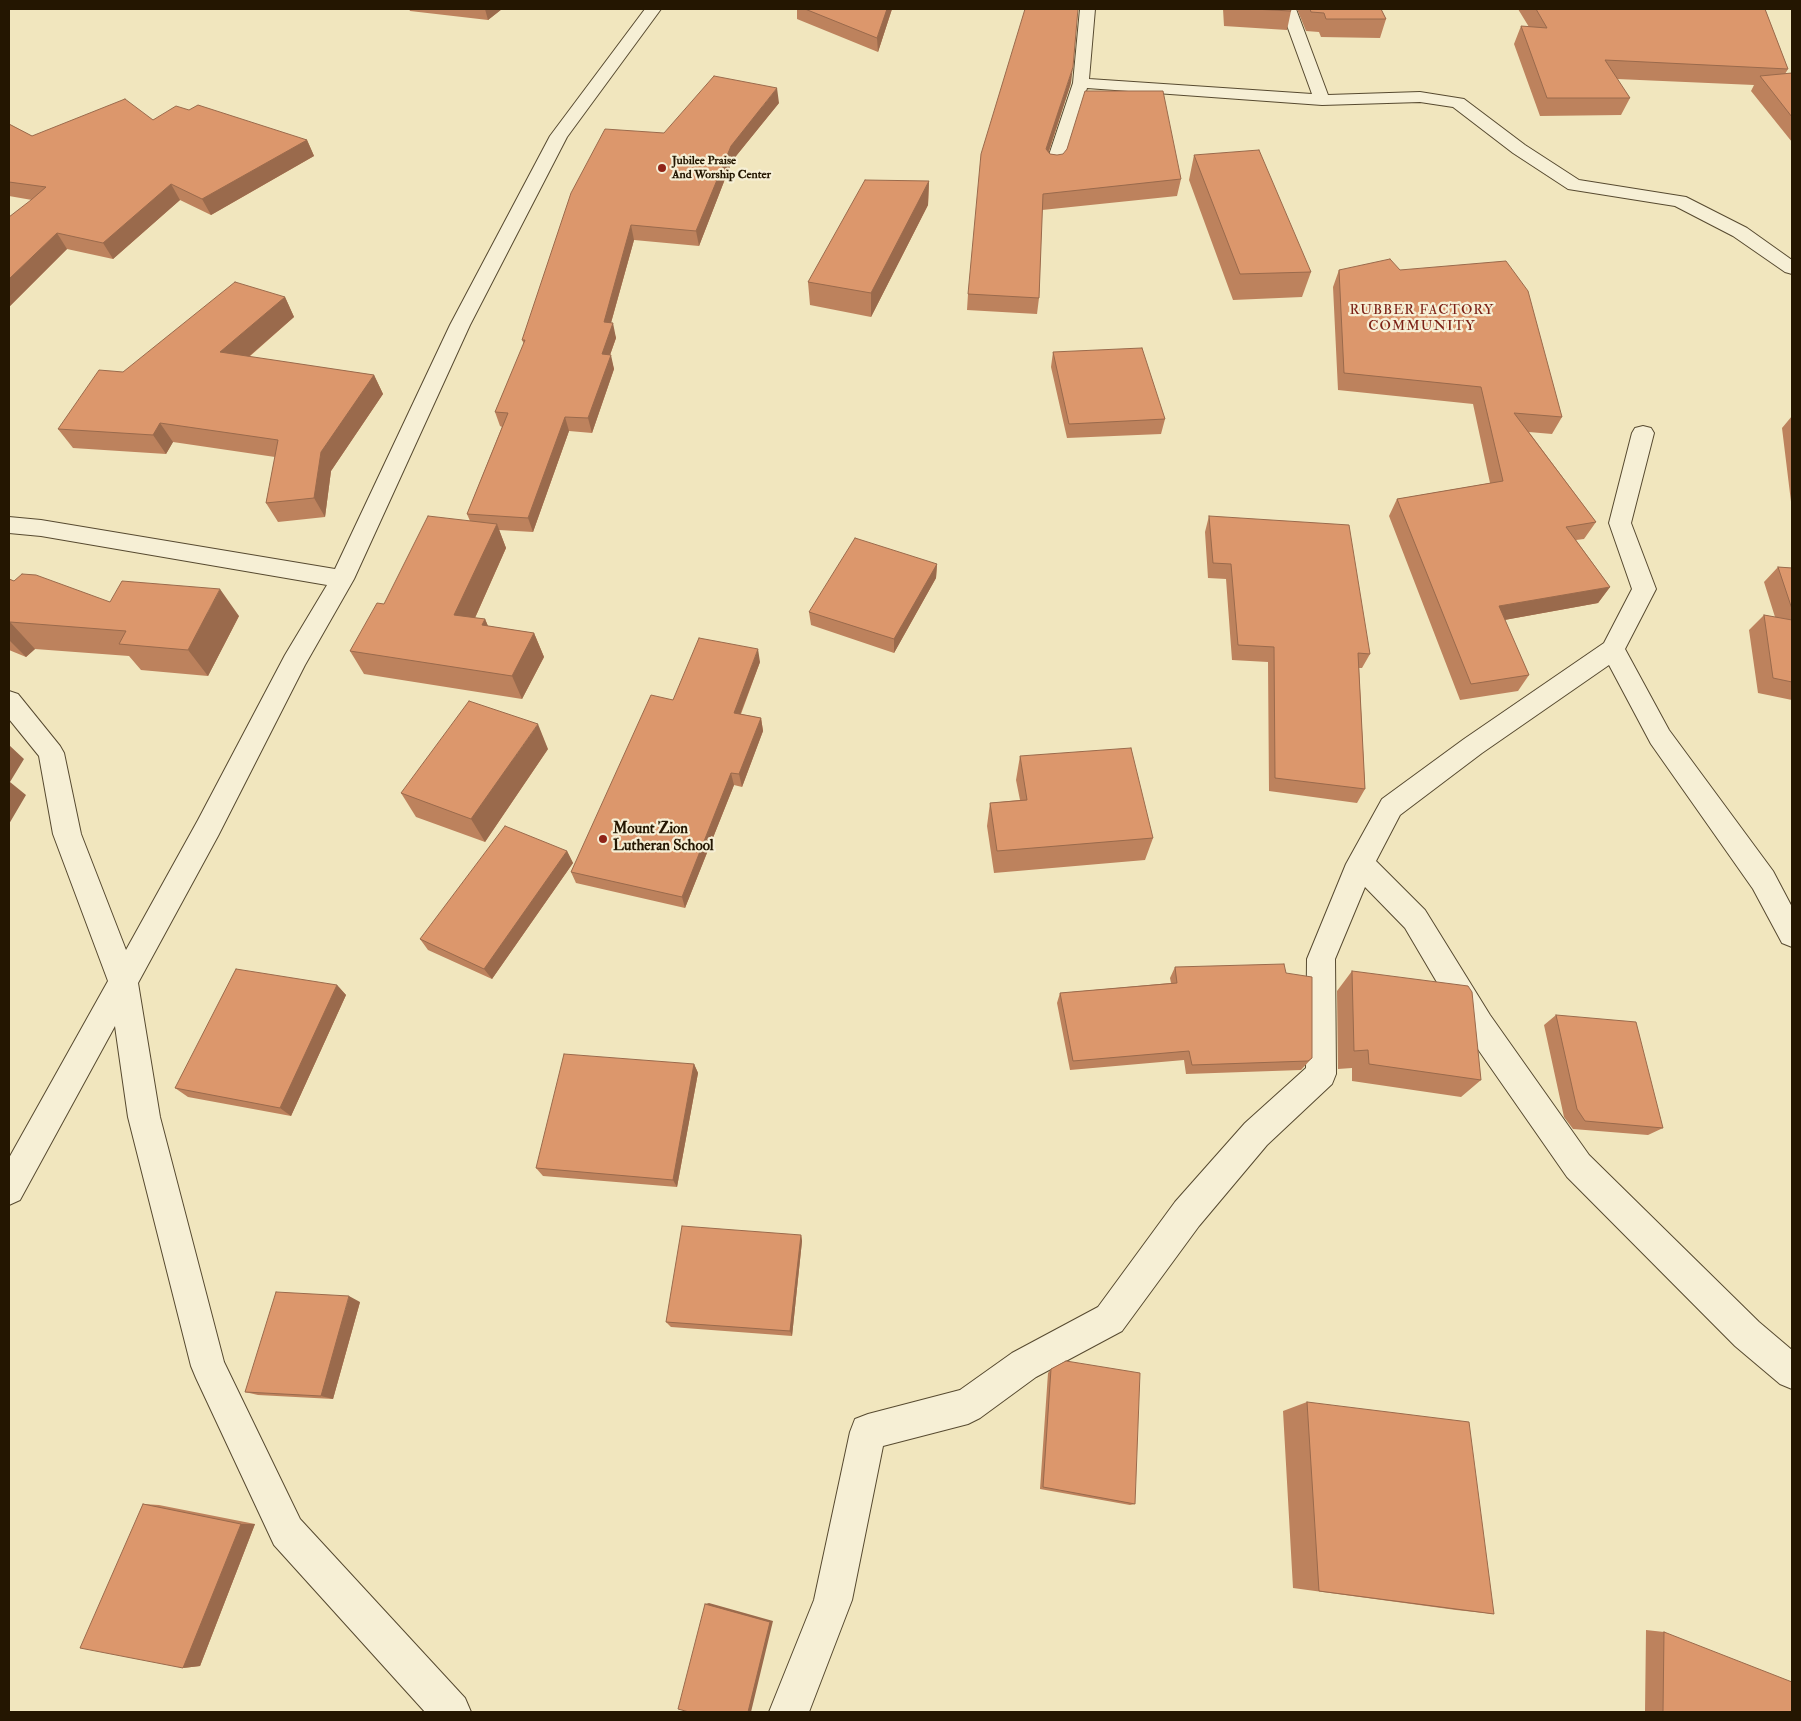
<!DOCTYPE html>
<html>
<head>
<meta charset="utf-8">
<style>
	body { margin:0 }
	#map { position:relative; width:1801px; height:1721px; overflow:hidden; background:#f1e6be; font-family:"IM FELL Double Pica",serif }
	canvas { display:block }
	.frame { position:absolute; inset:0; border:10px solid #241601; pointer-events:none }
</style>
</head>
<body>
<div id="map">
<canvas width="1801" height="1721"></canvas>
<div class="frame"></div>
</div>
<script>
const context = document.querySelector('canvas').getContext('2d');
context.lineJoin = 'round';
function shape(rows) {
  const path = new Path2D();
  for (const r of rows) {
    path.moveTo(r[0], r[1]);
    for (let i = 2; i < r.length; i += 2) path.lineTo(r[i], r[i + 1]);
  }
  return path;
}
function stroke(path, color, width, dash) {
  context.strokeStyle = color;
  context.lineWidth = width;
  context.lineCap = dash ? 'butt' : 'round';
  context.setLineDash(dash || []);
  context.stroke(path);
}
function fill(path, color) {
  context.fillStyle = color;
  context.fill(path, 'evenodd');
}
function drawText(font, color, halo, rows, align = 'center') {
  context.font = font + ' "IM FELL Double Pica",serif';
  context.lineWidth = 4.5;
  context.setLineDash([]);
  context.textBaseline = 'middle';
  context.strokeStyle = halo;
  context.fillStyle = color;
  for (const [text, x, y, turn = 0] of rows) {
    context.save();
    context.translate(x, y);
    context.rotate((+turn || 0) * Math.PI / 180);
    context.textAlign = isNaN(turn) ? turn : align;
    if (halo) context.strokeText(text, 0, 0);
    context.fillText(text, 0, 0);
    context.restore();
  }
}
const minor = shape([
	[645,9,661,9,567,137,470,325,354,579,305,665,218,836,138,983,160,1117,224,1362,300,1519,465,1698,471,1712,425,1712,274,1545,196,1378,191,1366,128,1117,115,1026,20,1200,9,1205,9,1158,108,981,53,834,39,756,9,719,9,691,18,694,60,746,64,753,81,834,126,950,198,820,285,655,327,585,41,536,9,533,9,517,41,520,335,569,450,325,550,136,645,9],
	[1080,9,1095,9,1089,79,1312,94,1281,9,1296,9,1328,95,1420,92,1464,99,1525,145,1579,180,1686,197,1747,228,1792,260,1792,274,1785,272,1733,236,1675,206,1568,189,1513,153,1453,107,1420,102,1322,105,1087,88,1064,164,1061,168,1055,169,1049,168,1046,164,1073,83,1080,9],
	[1643,426,1651,428,1654,433,1631,523,1656,589,1625,649,1669,730,1773,871,1792,907,1792,947,1782,943,1753,889,1651,744,1609,665,1482,753,1400,815,1376,861,1425,910,1490,1015,1589,1155,1759,1322,1792,1350,1792,1389,1780,1384,1735,1346,1567,1177,1468,1035,1405,928,1365,887,1335,959,1336,1074,1332,1084,1267,1145,1199,1226,1122,1331,1036,1377,980,1418,968,1424,883,1446,852,1600,809,1712,769,1712,814,1600,850,1432,855,1419,868,1414,960,1390,1012,1353,1098,1307,1175,1202,1245,1123,1306,1068,1307,959,1346,864,1382,799,1464,739,1604,643,1632,589,1609,523,1632,433,1635,428,1643,426]
]);
const wall = shape([
	[409,9,502,9,488,20,410,11],
	[797,9,892,9,878,52,797,19],
	[1223,9,1290,9,1291,11,1287,30,1224,26],
	[1297,9,1381,9,1386,19,1380,38,1321,37,1319,32,1306,31],
	[1518,9,1765,9,1788,69,1785,74,1792,73,1792,142,1751,91,1754,85,1617,79,1630,98,1621,115,1540,116,1514,44,1521,26,1529,27],
	[1071,83,1049,152,1050,154,1181,179,1177,196,1042,210,1039,298,1037,314,967,310,968,294],
	[779,103,732,161,699,246,634,240,611,323,616,338,610,355,614,369,592,433,569,431,533,532,499,530,506,548,475,618,485,619,488,626,534,633,544,657,522,699,364,674,350,651,384,604,470,521,467,514,502,427,500,426,495,412,524,344,522,340,664,133],
	[189,110,307,140,314,156,211,215,180,200,113,259,67,249,9,307,9,217,32,200,9,196,9,124,32,136,153,120],
	[1194,155,1311,272,1302,297,1233,300,1189,180],
	[929,181,928,205,871,317,810,305,808,282],
	[1339,270,1400,270,1562,417,1552,434,1529,432,1596,522,1584,539,1576,540,1610,587,1598,603,1504,620,1529,675,1518,691,1460,700,1389,516,1397,499,1490,483,1473,404,1338,390,1333,287],
	[285,297,294,317,249,357,374,375,383,394,331,471,325,517,278,522,266,503,275,457,173,442,166,454,73,448,58,429,123,372],
	[1053,352,1165,419,1161,434,1067,438,1051,367],
	[1792,416,1792,510,1782,428],
	[1209,516,1370,654,1362,668,1359,668,1365,789,1357,803,1269,791,1268,662,1232,660,1226,579,1208,578,1205,532],
	[937,564,936,578,894,653,811,625,809,612],
	[1778,567,1792,568,1792,700,1758,693,1749,630,1764,615,1775,617,1764,582],
	[9,579,14,581,110,602,239,616,208,676,141,670,129,656,35,649,26,657,9,650],
	[760,662,741,714,761,718,763,731,742,787,734,785,685,908,576,883,571,872,673,700],
	[548,749,485,842,416,817,401,793],
	[1020,756,1153,838,1145,860,994,873,987,826,990,803,1020,800,1016,780],
	[567,851,573,863,492,979,428,950,420,939],
	[1175,967,1286,973,1312,1058,1301,1070,1186,1074,1184,1060,1070,1070,1057,1003,1060,993,1171,983,1170,978],
	[1352,971,1481,1080,1461,1097,1352,1081,1352,1068,1338,1069,1337,991],
	[337,985,346,995,291,1116,188,1097,175,1088],
	[1556,1015,1663,1128,1648,1135,1573,1129,1564,1117,1544,1025],
	[694,1064,698,1073,677,1187,543,1176,536,1168],
	[801,1235,802,1241,792,1336,671,1327,666,1322],
	[360,1302,333,1399,258,1395,245,1392],
	[1051,1369,1135,1504,1130,1505,1040,1489,1048,1373],
	[1307,1402,1494,1614,1456,1610,1293,1588,1283,1411],
	[143,1504,159,1505,255,1524,200,1666,183,1668],
	[1646,1630,1664,1632,1792,1712,1645,1712]
]);
const shadedWall = shape([
	[485,9,502,9,488,20],
	[887,9,892,9,878,52,877,38],
	[1073,67,1071,83,1044,165,1046,149],
	[777,88,779,103,732,161,699,246,696,231,731,146],
	[307,140,314,156,211,215,202,199],
	[929,181,928,205,871,317,871,293],
	[171,184,180,200,113,259,103,243],
	[631,225,634,240,607,337,604,322],
	[57,233,67,249,9,307,9,279],
	[285,297,294,317,231,372,220,352],
	[613,323,616,338,605,369,602,354],
	[611,355,614,369,592,433,588,418],
	[374,375,383,394,331,471,325,517,314,498,321,452],
	[565,417,569,431,533,532,528,518],
	[160,423,173,442,166,454,153,435],
	[497,524,506,548,466,638,454,615],
	[937,564,936,578,894,653,894,639],
	[1610,587,1598,603,1488,623,1499,606],
	[220,589,239,616,208,676,188,650],
	[485,619,495,643,482,625],
	[10,622,35,649,26,657,9,640,9,623],
	[534,633,544,657,522,699,512,676],
	[758,649,760,662,736,725,734,713],
	[761,718,763,731,742,787,739,774],
	[538,724,548,749,485,842,471,819],
	[9,745,24,759,10,782,26,795,9,824],
	[731,773,734,785,685,908,682,897],
	[567,851,573,863,492,979,484,969],
	[337,985,346,995,291,1116,280,1108],
	[694,1064,698,1073,677,1187,673,1180],
	[801,1235,802,1241,792,1336,790,1331],
	[349,1296,360,1302,333,1399,321,1396],
	[241,1524,255,1524,200,1666,183,1668],
	[709,1603,773,1621,751,1712,748,1712,705,1604]
]);
const building = shape([
	[805,9,887,9,877,38,805,9],
	[1025,9,1078,9,1073,67,1046,149,1050,154,1057,155,1063,154,1067,149,1085,91,1163,91,1181,179,1043,194,1039,298,968,294,981,154,1025,9],
	[1253,9,1290,9,1291,11,1253,9],
	[1310,9,1381,9,1386,19,1326,19,1324,13,1311,12,1310,9],
	[1536,9,1765,9,1788,69,1605,60,1630,98,1547,98,1521,26,1547,28,1536,9],
	[1792,73,1792,117,1760,76,1792,73],
	[714,76,777,88,731,146,696,231,631,225,604,322,613,323,602,354,611,355,588,418,565,417,528,518,467,514,508,413,495,412,525,340,522,340,571,193,605,129,664,133,714,76],
	[125,99,153,120,176,106,189,110,198,105,307,140,202,199,171,184,103,243,57,233,9,279,9,217,31,200,46,187,9,182,9,124,32,136,125,99],
	[1259,150,1311,272,1240,274,1194,155,1259,150],
	[865,180,929,181,871,293,808,282,865,180],
	[1390,259,1400,270,1506,261,1528,291,1562,417,1514,413,1596,522,1566,527,1610,587,1499,606,1529,675,1471,684,1397,499,1503,481,1481,387,1344,373,1339,270,1390,259],
	[235,282,285,297,220,352,374,375,321,452,314,498,266,503,278,440,160,423,153,435,58,429,99,370,123,372,235,282],
	[1142,348,1165,419,1069,424,1053,352,1142,348],
	[428,516,497,524,454,615,485,619,482,625,534,633,512,676,350,651,377,603,384,604,428,516],
	[1209,516,1349,525,1370,654,1358,653,1365,789,1275,778,1274,647,1238,645,1231,564,1213,563,1209,516],
	[855,538,937,564,894,639,809,612,855,538],
	[1778,567,1792,568,1792,609,1778,567],
	[22,574,36,575,110,602,122,581,220,589,188,650,119,644,126,631,10,622,9,623,9,579,14,581,22,574],
	[1764,615,1792,620,1792,682,1773,678,1764,615],
	[699,638,758,649,734,713,761,718,739,774,731,773,682,897,571,872,651,695,673,700,699,638],
	[469,701,538,724,471,819,401,793,469,701],
	[1131,748,1153,838,997,851,990,803,1027,800,1020,756,1131,748],
	[505,826,567,851,484,969,420,939,505,826],
	[1284,964,1286,973,1312,977,1312,1058,1308,1061,1192,1065,1189,1051,1073,1061,1060,993,1177,983,1175,967,1284,964],
	[236,969,337,985,280,1108,175,1088,236,969],
	[1352,971,1468,986,1472,992,1481,1080,1369,1064,1368,1050,1354,1051,1352,971],
	[1556,1015,1636,1022,1663,1128,1585,1121,1577,1109,1556,1015],
	[564,1054,694,1064,673,1180,536,1168,564,1054],
	[682,1226,801,1235,790,1331,666,1322,682,1226],
	[276,1292,349,1296,321,1396,245,1392,276,1292],
	[1066,1361,1140,1373,1135,1504,1043,1487,1051,1369,1066,1361],
	[1307,1402,1469,1422,1494,1614,1319,1591,1307,1402],
	[143,1504,241,1524,183,1668,80,1648,143,1504],
	[705,1604,770,1622,748,1712,689,1712,678,1709,705,1604],
	[1664,1632,1792,1682,1792,1712,1663,1712,1664,1632]
]);
const markers = [
	[662,168,5,"#8f2418"],
	[603,839,5,"#8f2418"]
];
const farPoinames = [
	["Jubilee Praise",672,161],
	["And Worship Center",672,175]
];
const farNeighbourhoodnames = [
	["RUBBER FACTORY",1422,311],
	["COMMUNITY",1422,327]
];
const poiNames = [
	["Mount Zion",613,830],
	["Lutheran School",613,847]
];
stroke(minor, '#574a30', 2);
fill(minor, '#f6efd5');
fill(wall, '#bd825d');
fill(shadedWall, '#9a6a4c');
fill(building, '#dc976c');
stroke(building, '#9a6a4c', 1);
for (const [x, y, r, color] of markers) {
  const dot = new Path2D();
  dot.arc(x, y, r, 0, 2 * Math.PI);
  context.fillStyle = color;
  context.fill(dot);
  stroke(dot, '#f6efd5', 2);
}
drawText('bold 12px', '#241601', '#f6efd5', farPoinames, 'left');
context.letterSpacing = '1px';
drawText('14px', '#7a1f14', '#f6efd5', farNeighbourhoodnames);
context.letterSpacing = '0px';
drawText('bold 15px', '#241601', '#f6efd5', poiNames, 'left');
</script>
</body>
</html>
